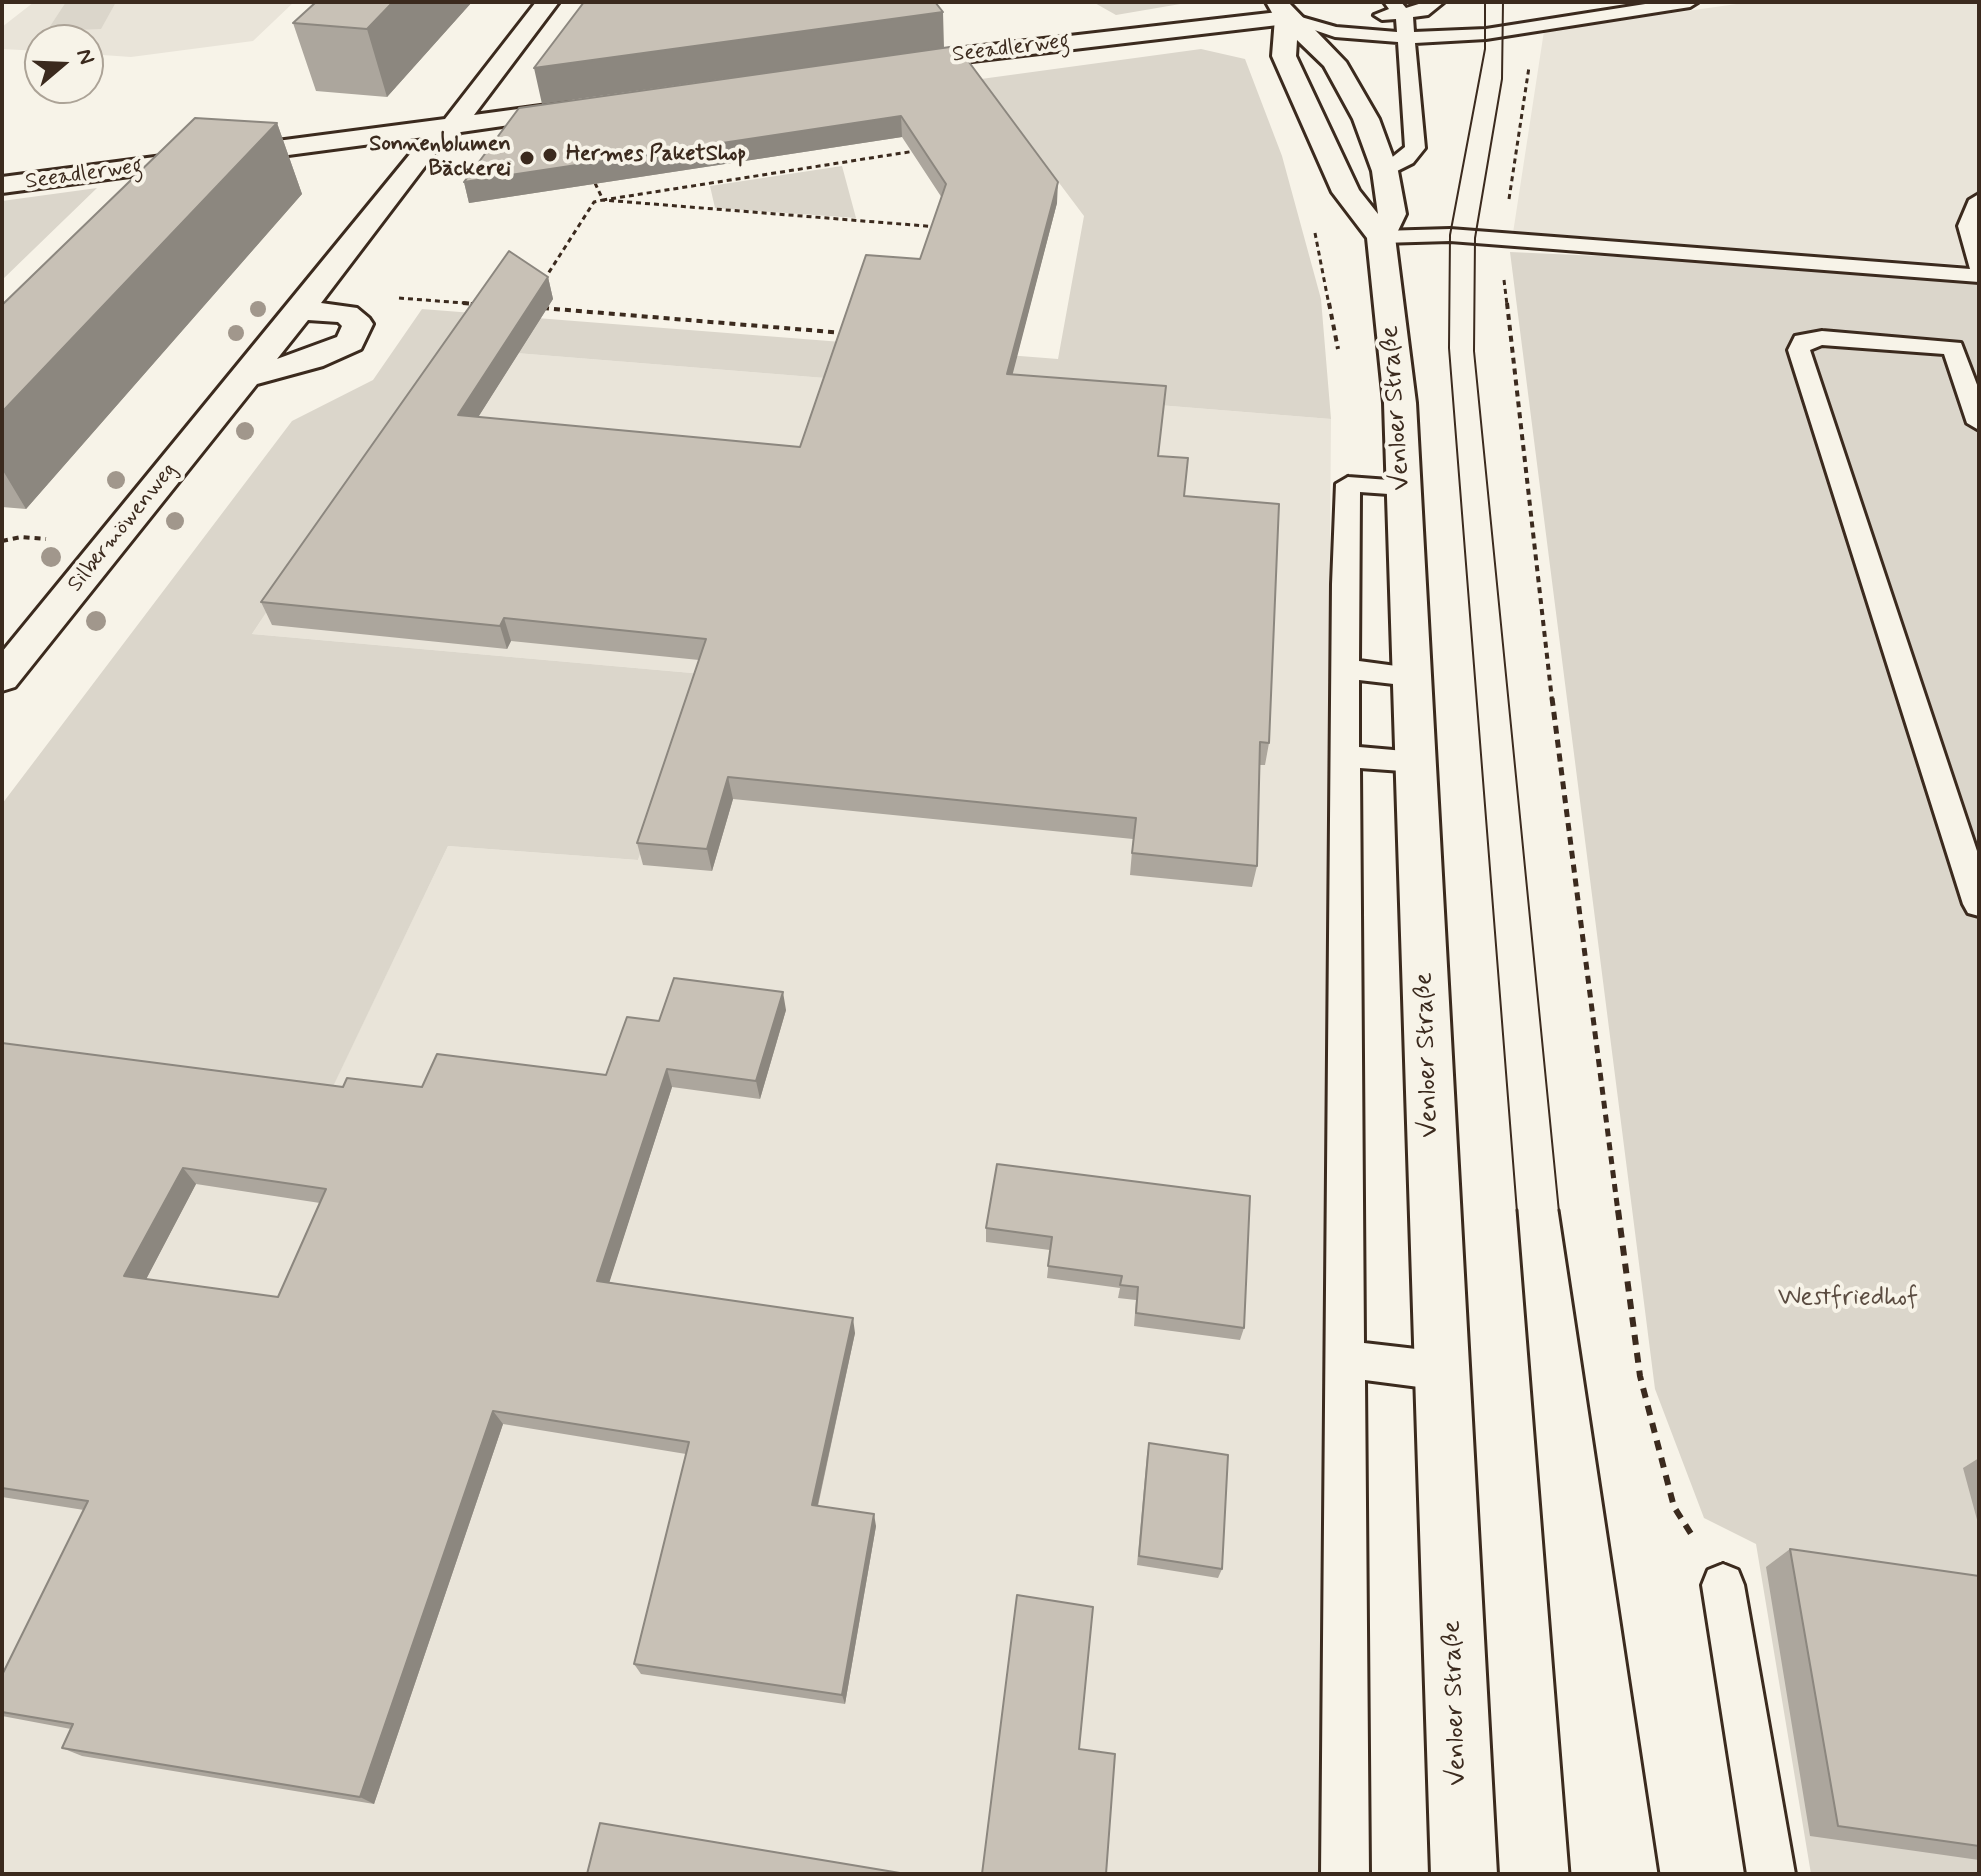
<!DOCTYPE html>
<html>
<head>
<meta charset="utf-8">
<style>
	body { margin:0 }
	#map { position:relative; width:1981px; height:1876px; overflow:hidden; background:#f7f3e8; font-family:Mynerve,sans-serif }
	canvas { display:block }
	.frame { position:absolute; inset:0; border:4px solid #3b2a1e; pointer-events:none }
	.north { position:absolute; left:24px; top:24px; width:80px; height:80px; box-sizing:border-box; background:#f7f3e8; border:2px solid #aca397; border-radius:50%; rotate:71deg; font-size:22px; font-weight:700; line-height:32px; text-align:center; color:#3b2a1e }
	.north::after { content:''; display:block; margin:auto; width:28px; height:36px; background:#3b2a1e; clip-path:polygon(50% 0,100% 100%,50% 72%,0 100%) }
</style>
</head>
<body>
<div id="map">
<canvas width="1981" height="1876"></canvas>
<div class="frame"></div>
<div class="north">N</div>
</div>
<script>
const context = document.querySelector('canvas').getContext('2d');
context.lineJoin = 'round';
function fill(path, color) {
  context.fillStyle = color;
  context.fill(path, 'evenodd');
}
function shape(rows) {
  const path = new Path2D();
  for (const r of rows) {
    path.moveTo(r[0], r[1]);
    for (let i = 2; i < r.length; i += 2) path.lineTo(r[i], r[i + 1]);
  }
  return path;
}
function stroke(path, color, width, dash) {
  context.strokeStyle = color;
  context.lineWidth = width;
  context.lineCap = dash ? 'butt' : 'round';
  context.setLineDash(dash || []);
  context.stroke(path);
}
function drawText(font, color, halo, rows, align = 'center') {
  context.font = font + ' Mynerve,sans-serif';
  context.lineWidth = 8;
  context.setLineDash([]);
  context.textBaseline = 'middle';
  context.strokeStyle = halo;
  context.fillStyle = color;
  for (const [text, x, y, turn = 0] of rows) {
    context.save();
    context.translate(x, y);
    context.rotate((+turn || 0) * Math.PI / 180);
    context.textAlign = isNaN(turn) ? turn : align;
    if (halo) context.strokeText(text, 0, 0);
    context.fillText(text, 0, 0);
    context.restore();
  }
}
const built = shape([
	[34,2,294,2,253,41,131,57,88,54,88,40,40,40,40,51,2,49,2,27],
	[1751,2,1979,2,1979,266,1513,233,1544,31],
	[442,347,1331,419,1320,1874,2,1874,2,1054,328,1096,448,846,638,860,703,674,252,634]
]);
const green = shape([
	[66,2,116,2,101,29,47,31],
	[1093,2,1192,2,1116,15],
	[1201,49,1245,59,1282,156,1321,299,1331,419,442,347,252,634,703,674,638,860,448,846,328,1097,2,1054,2,804,292,421,373,380,422,309,1058,359,1084,216,981,79],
	[842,166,856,218,715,208,710,186],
	[97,188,2,280,2,201],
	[1510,252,1689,260,1979,284,1979,1874,1811,1874,1756,1544,1704,1518,1655,1389]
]);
const pathFar3 = shape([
	[595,183,603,200,915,151],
	[1509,199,1529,67],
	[1315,233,1329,305],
	[544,280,594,202,603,200,938,227],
	[1504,280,1507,305],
	[399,298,477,304]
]);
const pathFar2 = shape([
	[463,303,477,304],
	[1329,303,1338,349],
	[1507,303,1552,700],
	[543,308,844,333],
	[2,541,21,537,46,539]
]);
const pathFar1 = shape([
	[1552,698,1618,1212]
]);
const path = shape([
	[1618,1210,1640,1376,1674,1507,1695,1540]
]);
const lane = shape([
	[1384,2,1401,2,1406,8,1425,2,1444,2,1428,15,1413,17,1414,32,1486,29,1658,2,1698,2,1690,7,1486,39,1415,43,1425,148,1413,163,1385,177,1375,171,1405,147,1398,42,1335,37,1279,18,1287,13,1336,27,1397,32,1396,19,1382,20,1374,15,1389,9,1384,2],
	[1979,194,1979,282,1450,241,1381,243,1371,237,1381,231,1450,229,1970,269,1958,226,1969,200,1979,194],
	[1822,331,1961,343,1979,390,1979,430,1967,423,1944,354,1822,345,1810,350,1979,857,1979,916,1968,913,1963,904,1788,350,1795,336,1822,331],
	[1348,477,1403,481,1415,488,1403,495,1360,492,1359,661,1411,668,1421,670,1425,677,1421,684,1411,686,1359,680,1359,747,1416,752,1426,755,1431,762,1426,769,1416,772,1360,768,1364,1343,1442,1352,1456,1358,1462,1371,1456,1384,1442,1390,1365,1380,1369,1874,1321,1874,1332,584,1336,484,1348,477],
	[1723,1564,1738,1570,1744,1585,1795,1874,1747,1874,1702,1585,1708,1570,1723,1564]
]);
const street = shape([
	[536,2,559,2,474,115,570,102,579,105,583,110,579,115,461,132,432,157,321,303,357,308,369,318,373,324,361,349,323,366,257,384,15,687,2,691,2,652,424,137,2,193,2,177,445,119,536,2],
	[308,320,338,322,342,326,337,337,277,359,308,320],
	[1287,11,1295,13,1299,18,1295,23,904,69,892,62,904,55,1287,11]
]);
const secondary = shape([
	[1266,2,1288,2,1346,62,1379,119,1398,171,1406,214,1395,237,1416,403,1497,1874,1431,1874,1384,403,1367,238,1332,192,1272,56,1275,18,1266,2],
	[1297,40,1324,66,1353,119,1372,171,1378,214,1359,190,1296,56,1297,40]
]);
const tramFar1 = shape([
	[1485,2,1485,49,1450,235,1449,348,1517,1212],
	[1503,2,1502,79,1475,238,1474,351,1559,1212]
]);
const tram = shape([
	[1517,1210,1570,1874],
	[1559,1210,1659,1874]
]);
const trees = [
	[258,309,8],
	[236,333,8],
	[245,431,9],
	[116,480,9],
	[175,521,9],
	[51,557,10],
	[96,621,10]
];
const wall = shape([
	[472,2,387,97,316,91,293,23],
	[957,46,1057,203,1012,374,1158,456,1184,496,1269,743,1265,765,1259,765,1257,866,1252,887,1130,875,1133,839,733,799,712,871,643,865,637,843,699,660,511,641,507,649,272,625,261,602,548,277,553,299,478,417,800,447,920,259,942,198,902,137,469,203,464,182],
	[277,123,302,194,26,509,2,507,2,305],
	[786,1010,760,1099,672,1087,609,1282,855,1333,818,1506,876,1526,845,1704,641,1674,634,1664,686,1454,503,1424,374,1804,82,1756,62,1748,71,1729,2,1716,2,1675,84,1510,2,1497,2,1043,343,1087,422,1087,606,1075,659,1021],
	[196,1184,320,1203,278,1297,146,1279],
	[997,1164,1244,1328,1240,1340,1134,1326,1136,1300,1118,1298,1120,1288,1047,1278,1050,1250,986,1242,986,1228],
	[1149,1443,1222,1569,1218,1578,1137,1565,1147,1454],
	[1979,1458,1979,1527,1963,1468],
	[1790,1549,1979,1576,1979,1860,1810,1836,1766,1567]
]);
const shadedWall = shape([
	[393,2,472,2,387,97,367,29],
	[943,12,944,48,542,104,534,68],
	[901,116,902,137,469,203,464,182],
	[277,123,302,194,26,509,2,469,2,412],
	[1058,182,1057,203,1007,396,1007,374],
	[548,277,553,299,465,438,458,415],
	[504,618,511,641,507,649,500,626],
	[728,777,733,799,712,871,707,849],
	[783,992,786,1010,760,1099,756,1081],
	[667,1069,672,1087,605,1296,597,1281],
	[183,1168,196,1184,140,1291,124,1276],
	[853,1318,855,1333,815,1517,812,1505],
	[493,1411,503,1424,374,1804,360,1797],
	[874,1514,876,1526,845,1704,842,1695]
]);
const building = shape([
	[316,2,393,2,367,29,293,23,316,2],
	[584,2,935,2,943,12,534,68,584,2],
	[957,46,1058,182,1007,374,1166,386,1158,456,1188,458,1184,496,1279,504,1269,743,1260,742,1257,866,1132,853,1136,818,728,777,707,849,637,843,706,639,504,618,500,626,261,602,509,251,548,277,458,415,800,447,866,255,920,259,946,184,901,116,464,182,519,108,957,46],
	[195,118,277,123,2,412,2,305,195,118],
	[674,978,783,992,756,1081,667,1069,597,1281,853,1318,812,1505,874,1514,842,1695,634,1664,689,1442,493,1411,360,1797,62,1748,73,1724,2,1712,2,1675,88,1501,2,1488,2,1043,343,1087,347,1078,422,1087,437,1054,606,1075,627,1017,659,1021,674,978],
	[183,1168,326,1189,278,1297,124,1276,183,1168],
	[997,1164,1250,1196,1244,1328,1136,1313,1138,1287,1120,1285,1122,1276,1048,1266,1052,1237,986,1228,997,1164],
	[1149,1443,1228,1455,1222,1569,1139,1556,1149,1443],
	[1790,1549,1979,1576,1979,1846,1838,1826,1790,1549],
	[1017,1595,1093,1607,1079,1749,1115,1754,1106,1874,982,1874,1017,1595],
	[600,1823,906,1874,587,1874,600,1823]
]);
const markers = [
	[550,155,8,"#3b2a1e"],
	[527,158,8,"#3b2a1e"]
];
const farStreetnames = [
	["Seeadlerweg",1011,49,-7],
	["Seeadlerweg",84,175,-8],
	["Silbermöwenweg",123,528,-51]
];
const farPoinames = [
	["Sonnenblumen",511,145],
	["Bäckerei",511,170],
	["Hermes PaketShop",566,155,"left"]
];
const streetNames = [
	["Venloer Straße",1397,408,-94],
	["Venloer Straße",1428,1055,-92],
	["Venloer Straße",1456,1703,-92]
];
const parkNames = [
	["Westfriedhof",1848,1299]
];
fill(built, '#e9e4d9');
fill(green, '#dbd6cb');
stroke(lane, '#3b2a1e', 6);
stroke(street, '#3b2a1e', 6);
stroke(secondary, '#3b2a1e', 6);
stroke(pathFar3, '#3b2a1e', 3, [5, 4]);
stroke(pathFar2, '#3b2a1e', 4, [6, 5]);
stroke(pathFar1, '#3b2a1e', 5, [8, 6]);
stroke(path, '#3b2a1e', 6, [10, 8]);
fill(lane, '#f7f3e8');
fill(street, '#f7f3e8');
fill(secondary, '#f7f3e8');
stroke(tramFar1, '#3b2a1e', 2);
stroke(tram, '#3b2a1e', 3);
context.fillStyle = '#a1978c';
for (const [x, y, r] of trees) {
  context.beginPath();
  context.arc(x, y, r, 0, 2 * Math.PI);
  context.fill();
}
fill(wall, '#aca69d');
fill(shadedWall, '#8c877f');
fill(building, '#c8c1b6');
stroke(building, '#8c877f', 2);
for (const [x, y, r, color] of markers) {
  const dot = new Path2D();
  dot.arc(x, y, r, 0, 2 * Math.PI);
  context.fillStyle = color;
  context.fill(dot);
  stroke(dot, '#f7f3e8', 3);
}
drawText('22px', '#3b2a1e', '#f7f3e8', farStreetnames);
drawText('bold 22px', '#3b2a1e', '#f7f3e8', farPoinames, 'right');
drawText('26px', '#3b2a1e', '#f7f3e8', streetNames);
drawText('26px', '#5b4c41', '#f7f3e8', parkNames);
</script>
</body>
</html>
